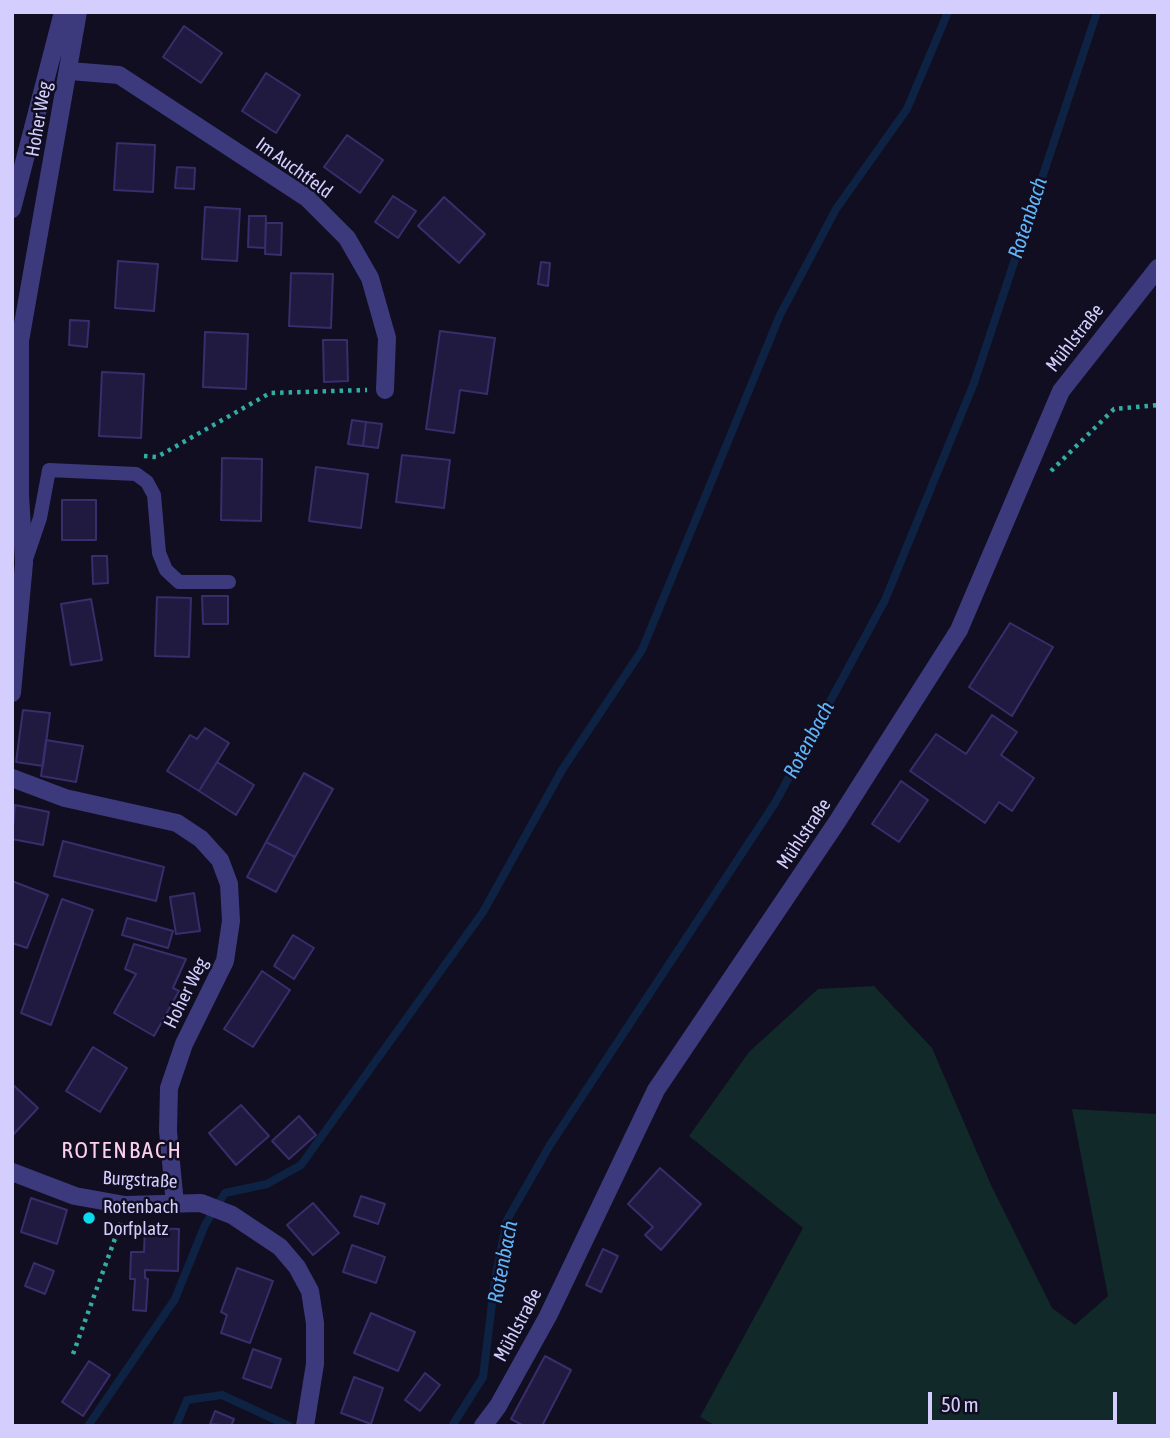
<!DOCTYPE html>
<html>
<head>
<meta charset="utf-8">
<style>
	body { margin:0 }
	#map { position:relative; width:1170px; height:1438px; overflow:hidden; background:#100e20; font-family:"Asap Condensed",sans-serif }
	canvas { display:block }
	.frame { position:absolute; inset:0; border:14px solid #d3cefd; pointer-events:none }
	.scale { position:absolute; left:928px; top:1392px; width:189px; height:32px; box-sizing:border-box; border:4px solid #d3cefd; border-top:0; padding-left:9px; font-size:21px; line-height:24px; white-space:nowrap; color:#d3cefd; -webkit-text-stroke:5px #100e20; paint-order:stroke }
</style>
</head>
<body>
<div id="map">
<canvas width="1170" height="1438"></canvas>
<div class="frame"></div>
<div class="scale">50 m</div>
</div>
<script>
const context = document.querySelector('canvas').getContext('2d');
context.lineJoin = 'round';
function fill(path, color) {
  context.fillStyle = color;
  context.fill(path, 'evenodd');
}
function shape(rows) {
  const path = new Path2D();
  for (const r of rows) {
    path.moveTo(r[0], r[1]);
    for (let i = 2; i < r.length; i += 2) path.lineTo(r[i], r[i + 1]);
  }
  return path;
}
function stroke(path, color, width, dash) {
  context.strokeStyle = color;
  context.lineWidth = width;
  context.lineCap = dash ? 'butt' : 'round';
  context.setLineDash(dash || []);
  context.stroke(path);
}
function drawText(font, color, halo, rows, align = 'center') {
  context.font = font + ' "Asap Condensed",sans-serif';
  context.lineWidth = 5;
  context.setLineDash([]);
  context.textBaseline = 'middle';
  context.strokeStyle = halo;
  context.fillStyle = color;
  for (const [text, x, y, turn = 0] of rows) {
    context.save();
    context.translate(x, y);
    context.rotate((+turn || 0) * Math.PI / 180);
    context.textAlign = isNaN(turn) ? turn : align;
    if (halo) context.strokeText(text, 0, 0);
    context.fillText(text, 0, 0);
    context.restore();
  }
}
const green = shape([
	[874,986,932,1048,991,1185,1052,1308,1075,1325,1108,1296,1072,1109,1158,1114,1158,1426,716,1426,700,1417,803,1228,689,1136,749,1052,818,989]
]);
const stream = shape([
	[88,1426,175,1299,205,1225,225,1193,267,1184,301,1165,483,912,562,770,642,650,780,315,836,209,907,109,948,12],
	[176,1426,187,1400,222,1395,289,1426],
	[452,1426,483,1377,495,1279,507,1220,550,1145,775,803,885,600,974,383,1097,12]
]);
const building = shape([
	[184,26,222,53,201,83,163,57,184,26],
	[266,73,300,95,276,133,242,111,266,73],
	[347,135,383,160,360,193,324,167,347,135],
	[117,143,155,145,153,192,114,190,117,143],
	[177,167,195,168,194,189,175,188,177,167],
	[393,196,416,211,398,238,375,222,393,196],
	[444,197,485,234,459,263,418,226,444,197],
	[205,207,240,209,237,261,202,259,205,207],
	[249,216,266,216,265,248,248,247,249,216],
	[266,223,282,223,281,255,265,254,266,223],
	[118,261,158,264,154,311,115,308,118,261],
	[541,262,550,263,548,286,538,284,541,262],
	[291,273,333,274,331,328,289,326,291,273],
	[70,320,89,321,87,347,69,345,70,320],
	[440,331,495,338,487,394,460,390,454,433,426,429,440,331],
	[205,332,248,334,246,389,203,387,205,332],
	[323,340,347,340,348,381,324,382,323,340],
	[102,372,144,374,141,438,99,436,102,372],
	[352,420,366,422,363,446,348,444,352,420],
	[366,422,382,424,378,448,363,446,366,422],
	[402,455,450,460,444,508,396,502,402,455],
	[222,458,262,459,261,521,221,520,222,458],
	[316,467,368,474,361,528,309,521,316,467],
	[62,500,96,500,96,540,62,540,62,500],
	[92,556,107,556,108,583,93,584,92,556],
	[202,596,228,596,228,624,203,624,202,596],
	[157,597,191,598,189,657,155,656,157,597],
	[91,599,102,660,71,665,61,604,91,599],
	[1010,623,1053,647,1012,716,969,687,1010,623],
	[23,710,50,713,43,766,16,762,23,710],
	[992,715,1017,732,1001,755,1034,778,1012,811,999,802,985,823,910,771,936,734,966,754,992,715],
	[205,728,229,743,199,791,167,771,190,735,197,739,205,728],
	[46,740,83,746,76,782,41,776,46,740],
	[217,762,254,785,236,815,199,791,217,762],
	[304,773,333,789,295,857,266,842,304,773],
	[901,781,928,800,899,842,872,824,901,781],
	[15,805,49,812,43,845,12,839,15,805],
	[63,841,164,867,156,901,54,876,63,841],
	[266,842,295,857,276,892,247,877,266,842],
	[12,881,48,895,27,948,12,943,12,881],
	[194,893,200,931,176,934,170,897,194,893],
	[62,899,93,910,51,1025,21,1013,62,899],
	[127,918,173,931,168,948,122,935,127,918],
	[293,935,314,948,294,979,274,966,293,935],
	[134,944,186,959,173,988,179,991,154,1036,114,1013,136,974,125,969,134,944],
	[262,971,290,990,253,1047,224,1029,262,971],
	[93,1047,127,1068,100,1112,66,1091,93,1047],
	[12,1084,38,1108,12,1136,12,1084],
	[241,1105,269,1136,236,1165,209,1133,241,1105],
	[299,1116,316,1135,289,1159,272,1141,299,1116],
	[660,1168,701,1204,661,1250,645,1235,653,1227,628,1204,660,1168],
	[361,1196,385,1204,378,1224,354,1216,361,1196],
	[31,1198,67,1210,57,1244,21,1232,31,1198],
	[313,1203,339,1233,313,1255,287,1225,313,1203],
	[145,1228,179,1229,178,1271,145,1270,145,1278,148,1279,146,1311,133,1310,135,1279,130,1279,131,1252,144,1252,145,1228],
	[352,1245,385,1257,376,1283,343,1272,352,1245],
	[603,1249,618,1256,601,1292,586,1285,603,1249],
	[34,1263,54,1271,45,1294,25,1286,34,1263],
	[237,1268,273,1281,250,1343,221,1333,227,1315,221,1312,237,1268],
	[371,1313,415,1332,398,1371,354,1353,371,1313],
	[253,1349,281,1359,271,1388,243,1378,253,1349],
	[545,1356,571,1370,542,1426,524,1426,511,1419,545,1356],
	[89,1361,110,1375,83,1416,62,1402,89,1361],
	[425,1373,440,1385,420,1411,405,1400,425,1373],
	[354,1377,383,1388,371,1424,341,1413,354,1377],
	[215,1411,234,1419,231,1426,210,1424,215,1411]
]);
const path = shape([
	[144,456,157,457,270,393,367,390],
	[1051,471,1114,409,1158,405],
	[73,1354,121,1222]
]);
const lane = shape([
	[26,559,40,518,49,470,136,474,147,482,154,495,159,553,166,570,179,582,229,582]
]);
const street = shape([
	[70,71,119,75,307,198,347,238,370,278,387,338,385,390],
	[12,209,63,12],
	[12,693,24,563,20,495,20,341,78,12],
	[12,778,65,798,177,823,201,839,220,860,229,884,231,921,225,961,184,1044,169,1088,168,1131,175,1204],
	[12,1172,75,1196,125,1205,201,1203,232,1215,280,1247,297,1267,310,1291,315,1323,315,1364,305,1426],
	[483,1426,498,1406,548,1316,656,1090,837,822,959,630,1061,391,1158,268]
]);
const markers = [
	[89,1218,7,"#09daee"]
];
const streetNames = [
	["Hoher Weg",39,119,-80],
	["Im Auchtfeld",294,168,36],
	["Mühlstraße",1075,338,-52],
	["Mühlstraße",804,834,-56],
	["Hoher Weg",186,993,-64],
	["Burgstraße",140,1180,3],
	["Mühlstraße",518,1325,-62]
];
const poiNames = [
	["Rotenbach",103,1207],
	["Dorfplatz",103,1229]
];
const waterNames = [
	["Rotenbach",1028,218,-72],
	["Rotenbach",809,740,-62],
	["Rotenbach",503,1262,-79]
];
const quarterNames = [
	["ROTENBACH",122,1151]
];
fill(green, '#112928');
stroke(stream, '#0e2343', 8);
fill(building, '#211a40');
stroke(building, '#392d6b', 2);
stroke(path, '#32ada4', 4.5, [3.5, 5]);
stroke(lane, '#3c3a7d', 14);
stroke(street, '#3c3a7d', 18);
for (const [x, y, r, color] of markers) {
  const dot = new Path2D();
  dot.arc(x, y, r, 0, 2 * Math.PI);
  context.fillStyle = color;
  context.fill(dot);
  stroke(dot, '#100e20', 2.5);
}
drawText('19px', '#d3cefd', '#100e20', streetNames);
drawText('19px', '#d3cefd', '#100e20', poiNames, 'left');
drawText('italic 21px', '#60b5f9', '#100e20', waterNames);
context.letterSpacing = '2px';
drawText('23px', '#fdd0ed', '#100e20', quarterNames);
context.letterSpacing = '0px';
</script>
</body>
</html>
